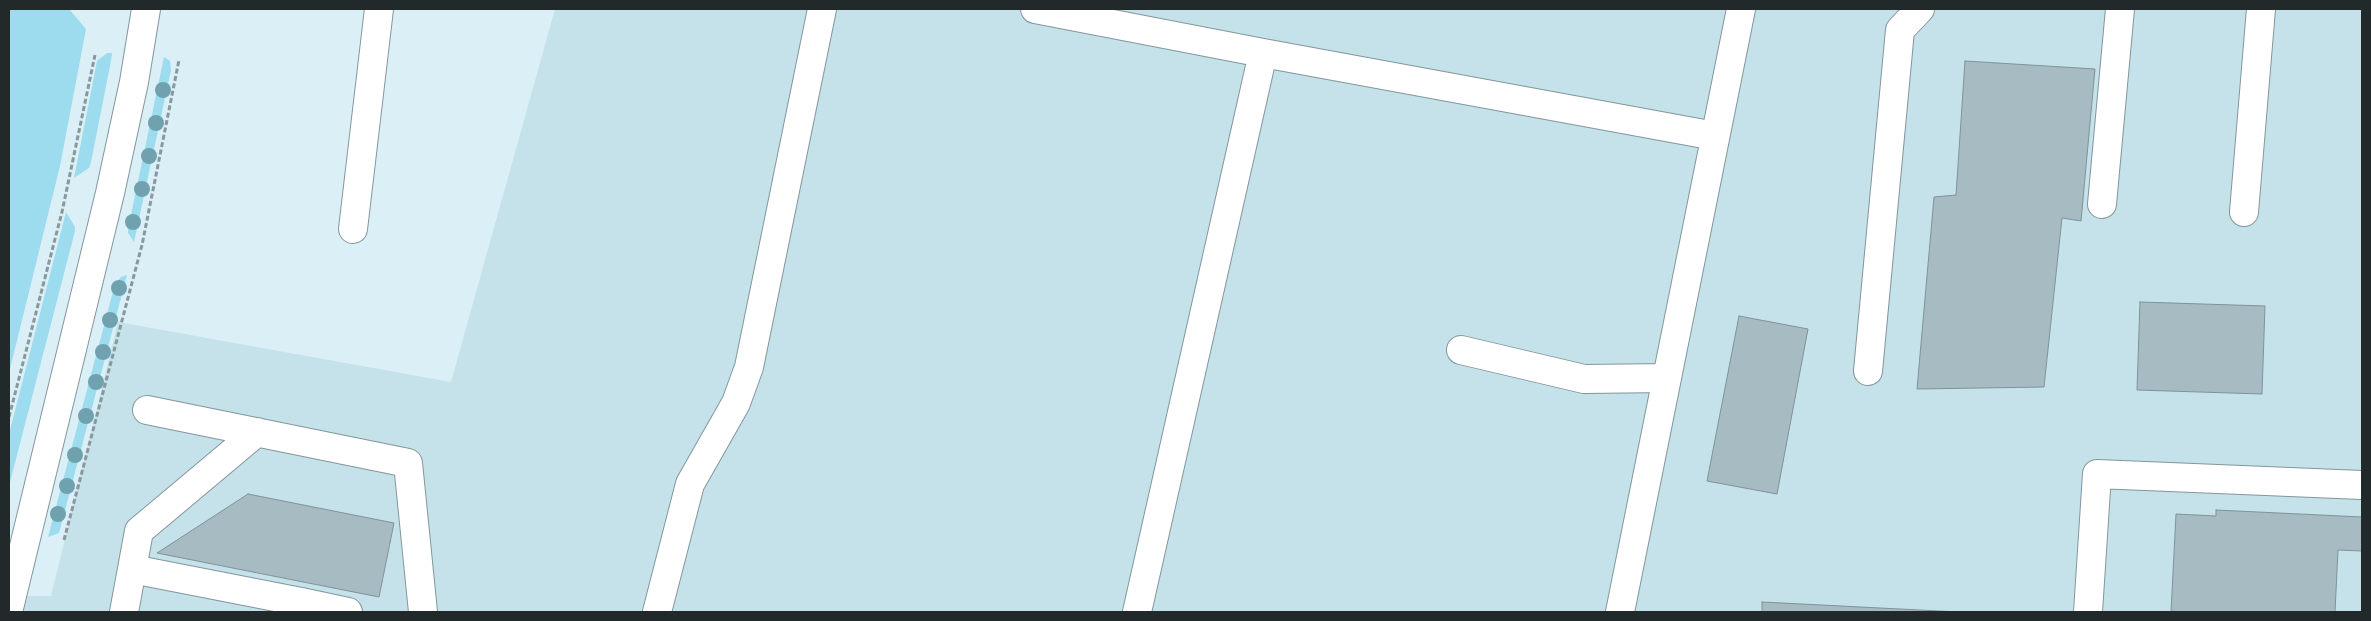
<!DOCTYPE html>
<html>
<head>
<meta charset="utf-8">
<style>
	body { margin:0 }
	#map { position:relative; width:2371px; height:621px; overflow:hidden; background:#daeff6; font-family:"Titillium Web",sans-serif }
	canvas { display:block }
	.frame { position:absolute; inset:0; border:10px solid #21292b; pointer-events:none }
</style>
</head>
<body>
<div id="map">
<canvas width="2371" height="621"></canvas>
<div class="frame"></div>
</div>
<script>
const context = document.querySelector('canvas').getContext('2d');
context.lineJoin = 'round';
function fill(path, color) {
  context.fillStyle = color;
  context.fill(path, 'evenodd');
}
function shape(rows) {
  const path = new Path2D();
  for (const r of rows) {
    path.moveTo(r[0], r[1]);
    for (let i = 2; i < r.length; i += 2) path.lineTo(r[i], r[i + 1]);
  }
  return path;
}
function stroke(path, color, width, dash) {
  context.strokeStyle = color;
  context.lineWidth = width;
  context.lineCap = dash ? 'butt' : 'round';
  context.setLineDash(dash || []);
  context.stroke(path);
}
const built = shape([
	[555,9,2362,9,2362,612,9,612,9,596,51,596,118,322,451,382]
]);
const green = shape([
	[9,9,69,9,86,29,60,166,9,373],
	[107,53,112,53,111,61,91,162,89,168,74,178,97,61],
	[164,57,170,61,171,70,134,242,128,233,128,229],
	[66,212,75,227,75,231,9,486,9,434],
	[127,275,59,533,48,537,115,284,121,277]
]);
const building = shape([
	[1965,61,2095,69,2081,221,2062,218,2044,387,1917,389,1934,197,1956,195,1965,61],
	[2140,302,2265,306,2262,394,2137,390,2140,302],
	[1739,316,1808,329,1777,494,1707,481,1739,316],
	[248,494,394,523,379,597,157,553,248,494],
	[2216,510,2362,517,2362,551,2338,550,2335,612,2171,612,2176,514,2216,516,2216,510],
	[1762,602,1959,612,1762,612,1762,602]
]);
const path = shape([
	[9,417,62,212,95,55],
	[64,540,142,245,179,60]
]);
const minor = shape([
	[1035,9,1263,53,1715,136],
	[2102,204,2120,9],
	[2244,212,2261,9],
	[353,229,379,9],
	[1461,350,1584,379,1667,378],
	[1868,371,1900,30,1920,9],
	[147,410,408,463,423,612],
	[132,569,301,602,299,612],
	[301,602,348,612],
	[9,608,110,193,134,82,146,9],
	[124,612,139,531,257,432],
	[657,612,690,484,736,403,749,367,822,9],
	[1137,612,1263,53],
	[1620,612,1741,9],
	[2088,612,2097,474,2362,485]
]);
const trees = [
	[163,90],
	[156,123],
	[149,156],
	[142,189],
	[133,222],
	[119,288],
	[110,320],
	[103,352],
	[96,382],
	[86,416],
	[75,455],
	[67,486],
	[58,514]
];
fill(built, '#c5e2eb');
fill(green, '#9cdcee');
fill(building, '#a7bcc2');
stroke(building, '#7f9399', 1);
stroke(minor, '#83969c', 30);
stroke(path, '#89989d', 3, [5, 2.5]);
stroke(minor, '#fff', 28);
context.fillStyle = '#70a1ae';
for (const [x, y] of trees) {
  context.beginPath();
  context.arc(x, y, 8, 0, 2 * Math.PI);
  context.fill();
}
</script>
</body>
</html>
